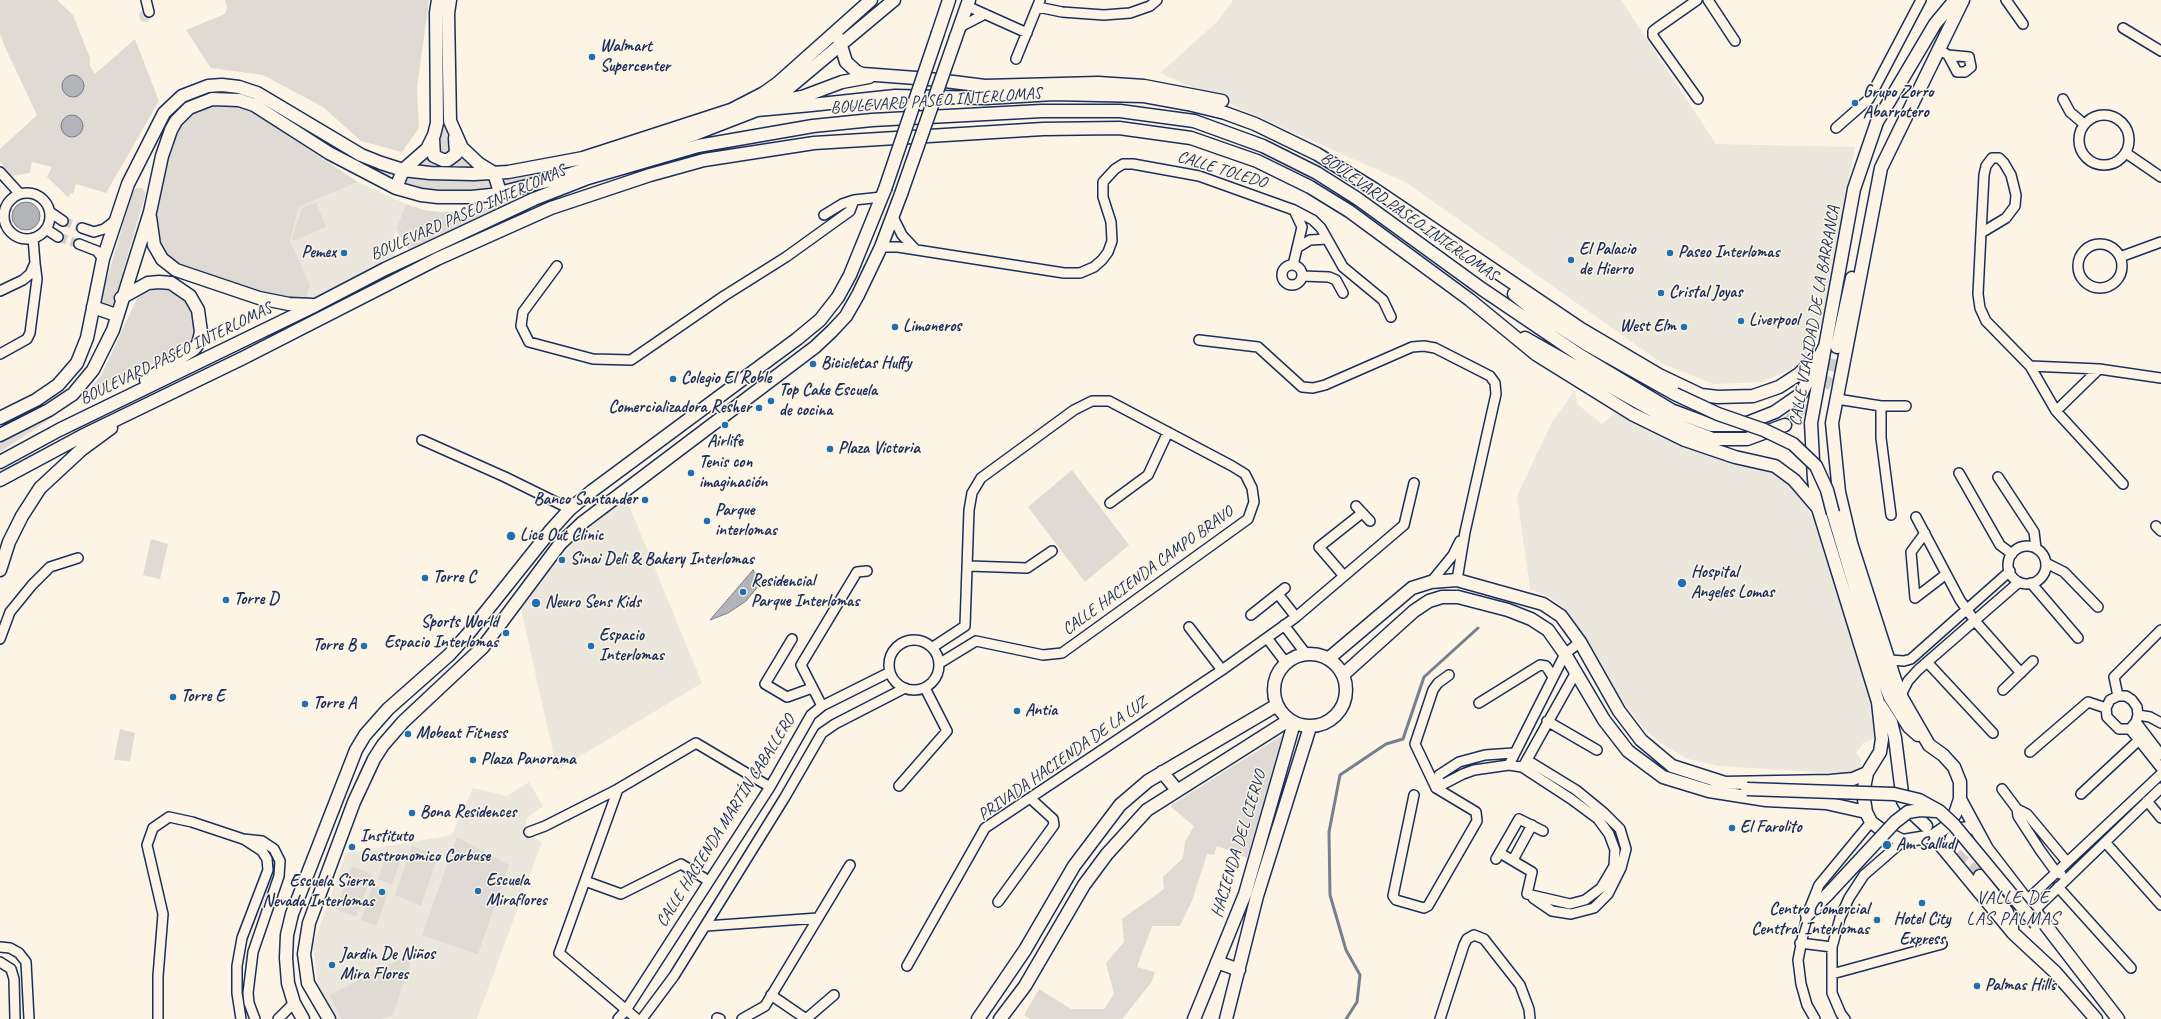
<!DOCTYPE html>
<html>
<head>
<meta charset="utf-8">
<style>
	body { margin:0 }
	canvas { display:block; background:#fcf5e5 }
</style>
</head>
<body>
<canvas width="2161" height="1019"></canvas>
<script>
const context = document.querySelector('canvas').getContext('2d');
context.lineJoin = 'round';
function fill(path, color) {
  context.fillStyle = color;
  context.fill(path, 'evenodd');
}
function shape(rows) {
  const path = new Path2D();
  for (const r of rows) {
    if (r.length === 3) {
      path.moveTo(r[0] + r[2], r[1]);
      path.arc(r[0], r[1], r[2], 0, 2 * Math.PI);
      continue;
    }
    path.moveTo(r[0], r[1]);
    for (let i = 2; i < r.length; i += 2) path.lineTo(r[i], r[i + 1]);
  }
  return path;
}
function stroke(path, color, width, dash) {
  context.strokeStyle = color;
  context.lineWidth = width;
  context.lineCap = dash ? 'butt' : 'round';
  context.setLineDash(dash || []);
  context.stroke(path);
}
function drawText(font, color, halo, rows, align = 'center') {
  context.font = font + ' Caveat,sans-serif';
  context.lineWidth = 3;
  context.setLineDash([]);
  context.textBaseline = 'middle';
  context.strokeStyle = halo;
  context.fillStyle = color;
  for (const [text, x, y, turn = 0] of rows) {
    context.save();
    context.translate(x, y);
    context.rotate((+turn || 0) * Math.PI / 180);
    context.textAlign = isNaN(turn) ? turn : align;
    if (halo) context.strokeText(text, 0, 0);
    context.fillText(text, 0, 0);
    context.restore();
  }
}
const built = shape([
	[1233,0,1621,0,1716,144,1855,147,1823,322,1801,365,1762,382,1714,384,1663,364,1407,183,1160,73,1217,22],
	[358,182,406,204,390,248,401,263,337,294,307,298,307,293,310,285,290,240,299,207],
	[1575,390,1577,404,1602,424,1615,413,1717,459,1774,473,1788,483,1802,497,1819,529,1874,711,1875,738,1863,743,1856,753,1861,759,1861,766,1858,770,1848,774,1719,766,1688,759,1665,746,1646,731,1622,701,1595,653,1565,609,1551,598,1530,589,1517,496,1552,422],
	[626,498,702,683,557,770,521,609,551,568,585,531],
	[529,782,543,806,529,816,526,820,525,828,527,834,542,842,477,1019,335,1019,318,987,313,945,346,853,452,835,473,788,507,796]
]);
const green = shape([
	[0,0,57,0,73,15,90,58,90,66,95,74,135,39,159,101,106,193,76,184,73,194,70,193,69,198,47,177,52,167,32,162,30,173,11,176,0,162,0,149,37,115,4,45,0,33],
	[225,0,429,0,417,88,419,128,402,152,361,141,323,107,263,75,211,68,186,30,225,14,227,7],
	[145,16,6],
	[224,105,238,107,252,112,358,182,299,207,290,240,310,285,307,293,307,298,281,298,259,294,177,267,165,257,154,233,156,214,168,158,176,133,180,126,193,114,213,106],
	[442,118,450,142,451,152,442,155,437,152],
	[345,153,372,166,392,172,389,180,343,156],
	[430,153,432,159,459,155,476,167,416,165],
	[552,169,553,173,505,188,505,177],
	[409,176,485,179,492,182,493,189,491,193,404,191,404,177],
	[136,188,142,188,145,192,145,196,114,302,112,305,107,306,104,305,101,298,133,192],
	[534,194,410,252,396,230,406,204,424,210,440,212,473,211],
	[316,202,326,227,293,241,292,239,302,208],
	[150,288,162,288,171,291,187,302,194,314,194,339,185,348,79,400,101,376,139,294],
	[52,418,0,452,0,442],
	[1072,470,1129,545,1085,582,1028,507],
	[151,539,168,544,160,579,143,575],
	[120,729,135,733,130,761,114,760],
	[1284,734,1247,858,1217,846,1214,855,1207,854,1192,901,1180,926,1152,926,1137,967,1155,972,1151,983,1122,1019,1030,1019,1024,1015,1039,989,1071,1009,1104,1009,1114,994,1106,963,1124,942,1122,919,1164,889,1163,877,1183,858,1185,842,1194,826,1170,806],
	[457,837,509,865,478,954,482,956,422,935],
	[412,846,438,856,421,906,395,895],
	[387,854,401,859,392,885,378,879],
	[352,866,372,874,356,917,336,909],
	[373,885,389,891,376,926,361,920],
	[414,952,393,1015,380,1019,341,1019,330,995]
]);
const water = shape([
	[73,86,11],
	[72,126,11],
	[26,216,14],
	[753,570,760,584,746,601,728,613,710,620,753,570]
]);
const stream = shape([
	[1346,1019,1357,1002,1360,975,1346,950,1330,895,1329,832,1340,775,1386,744,1403,739,1424,677,1478,628]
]);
const streetTunnel = shape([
	[63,221,82,228],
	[58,237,79,244]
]);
const secondaryTunnel = shape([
	[1785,425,1823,387,1832,371,1837,347],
	[1943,842,1980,876]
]);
const street = shape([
	[146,0,149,12],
	[1697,0,1657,28,1653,31,1653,36,1698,99],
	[1708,0,1735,41],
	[2006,0,2023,24],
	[967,6,1027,33],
	[1038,7,1062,12,1104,15,1130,13,1150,6,1157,0],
	[960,27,985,14],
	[2123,28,2161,51],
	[1938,49,1948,55,1957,72,1965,72,1971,67,1969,57,1948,55],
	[1016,59,1040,0],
	[2063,99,2070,112,2084,124],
	[2104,140,25],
	[1836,128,1869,99,1921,0],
	[2126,153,2161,177],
	[0,172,20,194],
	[27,216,23],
	[50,212,63,221],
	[824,215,842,204,854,200,882,197],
	[893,217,902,235,916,250],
	[82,228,94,232,104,229,116,220],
	[46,229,58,237],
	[1981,233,2006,218,2015,206,2016,195,2011,175,2004,163,1999,158,1992,158,1986,166,1984,175,1981,233,1978,294,1980,308,1986,321,2030,366,2056,411,2123,484],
	[79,244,97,251,103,259],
	[2100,266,22],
	[881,247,898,247,1064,273,1080,273,1094,267,1102,260,1108,252,1112,241,1111,222,1103,197,1103,182,1115,169,1123,164,1133,164,1199,176,1294,210,1313,220,1321,228,1343,267,1383,300,1391,317],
	[1297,248,1310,240,1327,239],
	[2120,257,2161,242],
	[1292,275,10],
	[1293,265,1302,227,1294,210],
	[557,266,523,312,521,326,529,342,593,359,631,360,724,296,786,257,850,211,854,200],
	[1302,276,1329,277,1336,280,1343,293],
	[0,291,23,280,30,274,35,263,33,238],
	[1199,340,1258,347,1302,387,1313,388,1325,385,1412,347,1424,346,1435,348,1490,376,1495,383,1496,394,1465,532,1457,580],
	[0,354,27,339,30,333,37,279,35,263],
	[2030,366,2099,369,2161,378],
	[1837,399,1881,406,1906,406],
	[1881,406,1881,438,1891,515],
	[2056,411,2099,369],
	[422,440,505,477,570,509],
	[1959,473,2000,545,2012,554],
	[1998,477,2034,532,2036,548],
	[1110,503,1148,475,1168,432],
	[1356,506,1370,521],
	[1916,517,1960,600,1975,621,2021,673],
	[2156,526,2161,531],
	[2027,565,19],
	[2046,563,2064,572,2098,607],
	[969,566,1027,568,1052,551],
	[1344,576,1319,547,1362,513],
	[1431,582,1453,555,1460,541],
	[2031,583,2078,638],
	[1278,594,1296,617],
	[1915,598,1911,552,1925,533],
	[1915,598,1945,575],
	[1251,615,1285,588],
	[1284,625,1306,654],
	[1189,627,1222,670],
	[1267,638,1286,663],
	[0,639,10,612,32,585,50,567,78,558],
	[792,639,765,684,787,697,812,688],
	[914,665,25],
	[933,647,965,626,969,510,972,493,981,478,1074,410,1092,401,1109,401,1232,466,1245,474,1252,488,1254,502,1248,519,1062,653,1043,655,976,641,940,663],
	[1889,660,1904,661,1911,659,2010,571],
	[1927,662,1993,733],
	[2003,690,2033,661],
	[1901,695,1908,681,1918,670,2019,582],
	[2118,696,2126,696,2132,700,2137,707,2138,715,2136,722,2130,729,2119,729,2107,717,2106,708,2110,700,2118,696],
	[2118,696,2114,677,2161,630],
	[1479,703,1540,665,1546,666,1553,677],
	[822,706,801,665,857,572,867,571],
	[2138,715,2150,717,2161,723],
	[1547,721,1597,750],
	[2136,722,2161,755],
	[2130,729,2161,768],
	[2030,752,2088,702,2106,708],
	[1527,760,1576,790,1604,813,1620,829,1626,849,1621,868,1608,894,1594,908,1571,914,1552,911,1533,898],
	[1509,765,1565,654,1580,642],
	[1524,765,1576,672],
	[899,786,947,731,925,688],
	[1436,788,1463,774,1474,770,1509,765,1522,767,1571,799,1598,819,1609,834,1615,850,1614,866,1601,888,1585,900,1570,904,1527,894],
	[1436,788,1439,775,1459,762,1485,755,1513,753],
	[618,789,559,953,637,1019],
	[2002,789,2017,809,2027,814,2067,862],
	[2081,794,2139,740],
	[1414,795,1393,896,1396,900,1424,908,1428,906,1477,821,1476,812,1436,788,1415,744,1433,690,1438,683,1449,675],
	[2147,801,2161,818],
	[2017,809,2018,816,2040,850,2056,872,2061,874],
	[529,832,545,826,618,789,696,743,770,787],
	[2105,842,2161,905],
	[1500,853,1532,872,1527,894],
	[1496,859,1519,819,1543,831],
	[1513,860,1532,825],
	[585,881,621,894,681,864,709,881],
	[2058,887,2131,968],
	[2027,900,2161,774],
	[998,902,1054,825,1053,819,1030,798],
	[2035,910,2161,788],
	[706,926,818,918],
	[1800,943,1832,947],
	[0,947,10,948,19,953,26,962,29,1019],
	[0,962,11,969,14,979,15,1019],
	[907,966,985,828,1222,670,1296,617,1404,525,1414,483],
	[1832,974,1942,944],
	[771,995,806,1019],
	[717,1018,720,1019],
	[158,1019,158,976,163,914,147,845,153,828,169,817,192,822,243,839,262,841,274,849,280,861,279,876,253,952,248,993,249,1003,255,1019],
	[241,1019,237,993,237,966,242,938,268,870,267,859,262,851,245,840],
	[278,1019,294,1003],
	[618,1019,626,1010,770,787,811,715,822,706,890,672],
	[642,1019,674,976,785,797,822,733,835,724,905,688],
	[742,1019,765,1006,850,865],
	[806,1019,834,995],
	[1440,1019,1464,945,1467,939,1474,935,1484,939,1520,985,1529,1009,1530,1019],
	[1815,1019,1807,1005,1801,984,1798,960,1807,915,1819,885,1871,822],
	[1845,1019,1841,1014,1832,993,1832,947,1840,918,1849,898,1864,875,1903,841]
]);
const secondary = shape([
	[450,0,448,13,450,121,462,148,478,163,494,173,500,192],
	[1955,0,1935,24,1877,122,1854,189,1811,423,1814,479,1818,508,1878,702,1882,739,1880,752,1867,773,1863,793,1866,812,1871,822,1886,833,1903,841,1933,836,1946,827,1955,814,1960,799,1960,782,1954,767,1943,755,1929,745,1902,698,1895,680,1851,543,1839,492,1832,423,1881,168,1963,0],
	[938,33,949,0],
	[956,37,969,0],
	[839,39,846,62,857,72,863,74,929,79,985,86,1098,83,1144,86,1222,101],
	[781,101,802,97,842,82,869,77],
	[731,110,757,110,811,105,895,96,986,98,1054,94,1144,96,1188,104,1225,113,1255,124,1317,154,1374,189,1581,329,1659,375,1701,395,1718,397,1753,396,1779,387,1799,374,1815,358],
	[433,139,434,156,443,160,448,160,456,154,455,138],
	[396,188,403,170,427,149,434,135,437,123,436,13,438,0],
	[150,217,154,245,162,259,176,270,259,298,289,304,313,305],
	[1514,294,1535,311,1586,344,1675,394],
	[121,298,148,283,159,282,171,283,190,296,198,310,201,332,198,344,194,349,146,380],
	[93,307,116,315],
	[1525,338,1680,426,1713,439,1747,439,1785,425],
	[1837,347,1852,278],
	[0,418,36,400,58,385,77,363,87,338,103,259,128,184,164,113,182,96,208,86,222,85,239,87,257,93,361,155,381,163,403,170,430,173,474,174,508,172,583,158,731,110,764,93,778,83,871,0],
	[0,435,49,410,73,394,93,370,113,330,150,212,162,156,171,130,176,121,189,108,212,99,239,100,254,105,329,153,396,188,421,195,438,197,472,197,491,195,555,179,695,134,757,110,784,92,894,0],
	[0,462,59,430,316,305,385,269,534,199,588,178,698,146,813,126,872,120,1042,111,1120,111,1194,121,1263,146,1317,173,1358,199,1482,289,1581,356,1671,410,1711,425,1742,425,1775,412,1801,394,1824,348],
	[0,480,82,436,243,358,437,259,551,208,650,175,704,160,814,143,1043,129,1119,128,1191,138,1257,161,1310,187,1349,211,1470,300,1537,355,1632,414,1685,440,1735,457,1775,466,1794,480,1818,508],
	[1833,513,1881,674,1890,697,1909,727,1918,735],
	[0,570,9,542,22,516,40,488,81,450,111,428],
	[1310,690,36],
	[1328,659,1412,588,1431,582,1457,580,1543,604,1561,616,1580,642,1619,711,1641,740,1672,766,1725,783,1830,781,1853,779,1867,773],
	[1344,674,1414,611,1429,601,1442,597,1458,597,1508,610,1531,619,1548,630,1565,654,1604,720,1628,751,1663,777,1709,791,1766,800,1826,803,1866,812],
	[1880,705,1891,722,1895,738,1903,801,1908,809,1926,826],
	[1162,772,1177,790],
	[1960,799,1987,849,2118,1019],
	[1933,836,2013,933,2055,972,2096,1019],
	[1947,852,1952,838,1957,833,1962,829,1975,827],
	[1980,876,2007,912,2012,928],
	[1807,915,1828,894],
	[1217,962,1239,970],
	[303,1019,294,1003,288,983,286,958,287,935,292,914,356,750,365,735,388,709,449,655,468,634,551,530,570,509,592,491,797,339,820,320,838,297,850,275,885,189],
	[329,1019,308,983,304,954,309,923,354,802,374,759,383,745,403,722,483,647,560,544,582,523,815,347,832,331,846,316,858,295,881,247,901,194],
	[978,1019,1025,950,1074,866,1120,805,1148,781,1277,705],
	[1000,1019,1025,986,1084,885,1107,854,1147,810,1289,720],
	[1194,1019,1245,894,1294,723],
	[1226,1019,1257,896,1310,727]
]);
const secondaryBridge = shape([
	[885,189,938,33],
	[901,194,956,37],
	[1675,394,1718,414,1764,430,1793,444,1816,466,1827,490,1833,513],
	[1747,789,1894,794,1919,800,1939,811,1954,825,2036,924],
	[1828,894,1895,822,1908,812,1920,810,1936,811]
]);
const markers = [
	[592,57,4,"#1f6fb2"],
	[1855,103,4,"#1f6fb2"],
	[344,253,4,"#1f6fb2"],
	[1670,253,4,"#1f6fb2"],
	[1571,260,4,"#1f6fb2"],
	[1661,293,4,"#1f6fb2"],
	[1741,321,4,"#1f6fb2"],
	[895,327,4,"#1f6fb2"],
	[1684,327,4,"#1f6fb2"],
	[813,364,4,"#1f6fb2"],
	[673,379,4,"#1f6fb2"],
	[771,401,4,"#1f6fb2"],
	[759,408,4,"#1f6fb2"],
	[725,425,4,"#1f6fb2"],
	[830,449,4,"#1f6fb2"],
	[691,473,4,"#1f6fb2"],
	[645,500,4,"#1f6fb2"],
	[707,521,4,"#1f6fb2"],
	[511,536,5,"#1f6fb2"],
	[562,560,4,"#1f6fb2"],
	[425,578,4,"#1f6fb2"],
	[1682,583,5,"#1f6fb2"],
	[743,592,4,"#1f6fb2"],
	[226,600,4,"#1f6fb2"],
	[536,603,5,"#1f6fb2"],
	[506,633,4,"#1f6fb2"],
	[364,646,4,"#1f6fb2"],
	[591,646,4,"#1f6fb2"],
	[173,697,4,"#1f6fb2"],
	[305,704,4,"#1f6fb2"],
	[1017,711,4,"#1f6fb2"],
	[408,734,4,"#1f6fb2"],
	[473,760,4,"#1f6fb2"],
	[412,813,4,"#1f6fb2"],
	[1732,828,4,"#1f6fb2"],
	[1887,845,5,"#1f6fb2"],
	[352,847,4,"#1f6fb2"],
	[478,891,4,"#1f6fb2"],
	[382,892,4,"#1f6fb2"],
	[1922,903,4,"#1f6fb2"],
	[1877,920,4,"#1f6fb2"],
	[332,965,4,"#1f6fb2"],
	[1977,986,4,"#1f6fb2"]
];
const poiNames = [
	["Walmart",600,47],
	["Supercenter",600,67],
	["Grupo Zorro",1863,93],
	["Abarrotero",1863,113],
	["El Palacio",1579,250],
	["de Hierro",1579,270],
	["Pemex",336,253,"right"],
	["Paseo Interlomas",1678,253],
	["Cristal Joyas",1669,293],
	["Liverpool",1749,321],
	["Limoneros",903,327],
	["West Elm",1676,327,"right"],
	["Bicicletas Huffy",821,364],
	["Colegio El Roble",681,379],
	["Top Cake Escuela",779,391],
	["de cocina",779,411],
	["Comercializadora Resher",751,408,"right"],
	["Airlife",725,442,"center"],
	["Plaza Victoria",838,449],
	["Tenis con",699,463],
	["imaginación",699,483],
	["Banco Santander",637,500,"right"],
	["Parque",715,511],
	["interlomas",715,531],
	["Lice Out Clinic",520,536],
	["Sinai Deli & Bakery Interlomas",570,560],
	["Hospital",1691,573],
	["Angeles Lomas",1691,593],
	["Torre C",433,578],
	["Residencial",751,582],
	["Parque Interlomas",751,602],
	["Torre D",234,600],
	["Neuro Sens Kids",545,603],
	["Sports World",498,623,"right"],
	["Espacio Interlomas",498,643,"right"],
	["Espacio",599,636],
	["Interlomas",599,656],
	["Torre B",356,646,"right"],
	["Torre E",181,697],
	["Torre A",313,704],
	["Antia",1025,711],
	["Mobeat Fitness",416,734],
	["Plaza Panorama",481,760],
	["Bona Residences",420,813],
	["El Farolito",1740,828],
	["Instituto",360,837],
	["Gastronomico Corbuse",360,857],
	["Am Sallud",1896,845],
	["Escuela",486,881],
	["Miraflores",486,901],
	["Escuela Sierra",374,882,"right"],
	["Nevada Interlomas",374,902,"right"],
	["Centro Comercial",1869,910,"right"],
	["Centtral Interlomas",1869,930,"right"],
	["Hotel City",1922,920,"center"],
	["Express",1922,940,"center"],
	["Jardin De Niños",340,955],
	["Mira Flores",340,975],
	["Palmas Hills",1985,986]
];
const streetNames = [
	["BOULEVARD PASEO INTERLOMAS",936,101,-4],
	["CALLE TOLEDO",1222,170,17],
	["BOULEVARD PASEO INTERLOMAS",468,213,-24],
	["BOULEVARD PASEO INTERLOMAS",1409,217,35],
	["CALLE VIALIDAD DE LA BARRANCA",1815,316,-80],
	["BOULEVARD PASEO INTERLOMAS",176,354,-26],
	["CALLE HACIENDA CAMPO BRAVO",1148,571,-36],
	["PRIVADA HACIENDA DE LA LUZ",1063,759,-35],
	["CALLE HACIENDA MARTÍN CABALLERO",726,821,-58],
	["HACIENDA DEL CIERVO",1239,844,-73]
];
const neighbourhoodNames = [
	["VALLE DE",2013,898],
	["LAS PALMAS",2013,919]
];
fill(built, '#ece7dc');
fill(green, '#dfdbd4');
fill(water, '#b2b4b8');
stroke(water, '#767f94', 1);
stroke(stream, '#767f94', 3);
stroke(streetTunnel, '#cfcdca', 9, [9, 4.5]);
stroke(secondaryTunnel, '#cfcdca', 12, [12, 6]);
stroke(street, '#1b2f5e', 12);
stroke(secondary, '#1b2f5e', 15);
stroke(street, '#fcf5e5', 9);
stroke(secondary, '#fcf5e5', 12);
stroke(secondaryBridge, '#1b2f5e', 15, []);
stroke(secondaryBridge, '#fcf5e5', 12);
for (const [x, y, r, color] of markers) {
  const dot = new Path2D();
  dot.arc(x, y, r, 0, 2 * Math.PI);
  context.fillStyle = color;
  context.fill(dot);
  stroke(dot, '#fcf5e5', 1.5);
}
drawText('bold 17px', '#1b2f5e', '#fcf5e5', poiNames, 'left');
drawText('17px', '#1b2f5e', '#fcf5e5', streetNames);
context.letterSpacing = '1px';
drawText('18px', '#1b2f5e', '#fcf5e5', neighbourhoodNames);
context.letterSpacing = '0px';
</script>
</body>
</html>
